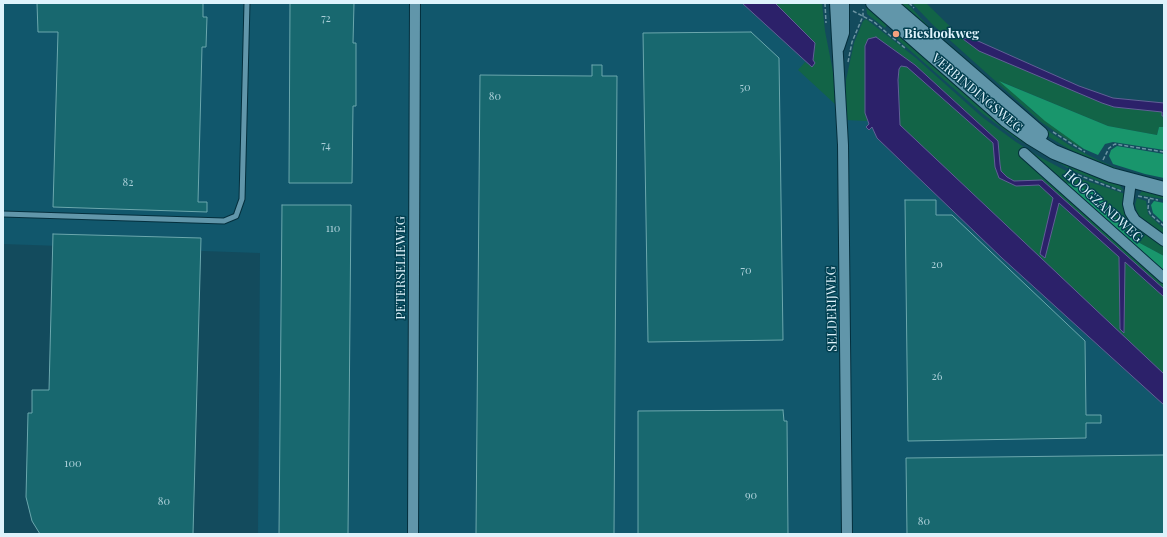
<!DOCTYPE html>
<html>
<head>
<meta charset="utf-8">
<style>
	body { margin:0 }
	#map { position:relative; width:1167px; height:537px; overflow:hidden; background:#134b5d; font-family:"Playfair Display",serif }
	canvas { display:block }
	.frame { position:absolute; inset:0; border:4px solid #def3fc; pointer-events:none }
</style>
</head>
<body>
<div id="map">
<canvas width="1167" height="537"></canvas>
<div class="frame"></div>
</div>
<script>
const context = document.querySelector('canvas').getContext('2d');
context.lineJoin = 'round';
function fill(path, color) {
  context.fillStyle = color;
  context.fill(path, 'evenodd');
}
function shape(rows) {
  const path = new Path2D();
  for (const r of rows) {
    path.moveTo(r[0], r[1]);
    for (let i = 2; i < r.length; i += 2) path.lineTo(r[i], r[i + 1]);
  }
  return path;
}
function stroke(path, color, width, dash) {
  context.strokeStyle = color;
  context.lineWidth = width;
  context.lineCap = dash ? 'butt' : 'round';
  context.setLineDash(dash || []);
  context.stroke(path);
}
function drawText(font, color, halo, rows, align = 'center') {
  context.font = font + ' "Playfair Display",serif';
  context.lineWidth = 3;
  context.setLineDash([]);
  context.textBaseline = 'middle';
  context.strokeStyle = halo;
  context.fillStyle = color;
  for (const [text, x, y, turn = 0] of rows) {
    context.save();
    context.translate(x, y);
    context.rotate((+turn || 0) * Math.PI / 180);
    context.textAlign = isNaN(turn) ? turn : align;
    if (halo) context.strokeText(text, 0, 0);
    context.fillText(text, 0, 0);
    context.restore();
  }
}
const built = shape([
	[3,3,760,3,970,208,1164,387,1164,534,258,534,260,253,3,244]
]);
const green = shape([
	[775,3,822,3,825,31,836,87,836,105,798,70,805,62,812,67,815,63,813,60,815,43],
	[901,3,907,3,928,26,1051,133,1072,147,1100,161,1126,172,1164,181,1164,184,1153,183,1082,157,1049,137,940,42],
	[912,3,926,3,967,43,1027,71,1114,107,1162,112,1164,127,1159,127,1157,135,1108,126,1002,82,1034,112,1084,149,1077,146,1041,122,933,25],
	[866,5,888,24,885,28,867,14],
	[866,19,916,58,982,117,1016,142,1038,156,1081,179,1125,194,1125,209,1164,245,1164,256,1136,241,1121,226,1100,197,1091,191,1064,183,1164,282,1164,289,1042,180,1014,181,1007,177,1001,171,1000,164,998,141,915,65,876,37,865,46,865,113,868,121,845,120,846,80,854,43,863,21],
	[900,35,975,97,1117,182,1124,191,1073,171,1017,139,983,114,897,39],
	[901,66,907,67,993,143,995,167,1016,186,1039,185,1053,198,1040,254,1045,258,1058,203,1119,257,1120,329,1123,333,1124,262,1164,297,1164,374,900,125,899,69],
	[1142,191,1164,194,1164,199,1139,195],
	[1137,198,1146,201,1148,214,1164,229,1164,237,1138,215,1135,205]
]);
const forest = shape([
	[999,81,1108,126,1157,135,1159,127,1164,127,1164,150,1113,142,1105,144,1098,155,1084,149,1045,121],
	[1117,146,1164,154,1164,178,1145,174,1113,164,1109,156,1111,150],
	[1063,182,1091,191,1100,197,1121,226,1136,241,1164,256,1164,273],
	[1154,201,1164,203,1164,223,1153,213,1151,205]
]);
const water = shape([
	[742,3,775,3,815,43,813,60,815,63,812,67,742,3],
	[876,37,915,65,998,141,1000,164,1001,171,1007,177,1014,181,1042,180,1164,289,1164,297,1125,262,1124,333,1120,329,1119,257,1059,203,1045,258,1040,254,1053,198,1039,185,1016,186,999,178,995,167,993,143,907,67,901,66,899,69,898,80,900,125,1164,374,1164,405,1002,258,877,138,872,127,869,130,866,127,869,124,865,113,865,46,868,39,876,37],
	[969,37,1079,86,1113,98,1164,103,1164,116,1162,116,1162,112,1114,107,1102,103,979,51,963,39,969,37]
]);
const building = shape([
	[37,3,203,3,203,17,207,17,206,47,202,47,198,202,207,202,207,212,53,207,58,32,38,32,37,3],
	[290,3,354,3,353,43,356,43,356,106,353,106,352,183,289,183,290,3],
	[751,32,779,58,783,340,648,342,643,33,751,32],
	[592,65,602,65,602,76,617,76,614,534,476,534,480,75,592,76,592,65],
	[905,200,936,200,936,215,952,215,1085,341,1086,415,1101,415,1101,423,1086,423,1086,438,908,441,905,200],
	[282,205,351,205,348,534,279,534,282,205],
	[53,234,201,238,193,534,40,534,32,521,26,497,28,413,32,413,32,390,49,390,53,234],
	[783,410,784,421,787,421,788,534,638,534,638,411,783,410],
	[1164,455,1164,534,907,534,906,458,1164,455]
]);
const path = shape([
	[825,3,826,23],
	[909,3,914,8],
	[853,11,874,22,905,48],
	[848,62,852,42,863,16,863,9],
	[1053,132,1085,152],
	[1103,160,1109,148,1115,144,1164,152],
	[1078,175,1121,191],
	[1138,196,1158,200],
	[1149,199,1148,209,1151,215,1164,226]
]);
const lane = shape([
	[3,214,224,221,236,216,242,199,247,3]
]);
const street = shape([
	[835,3,843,145,847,534],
	[839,48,844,33,844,3],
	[1024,153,1164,278],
	[1131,181,1128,204,1130,212,1135,220,1164,241],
	[413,534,415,3]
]);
const secondary = shape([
	[873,3,1006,120,1031,138,1054,152,1111,175,1164,189],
	[889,3,1041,134]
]);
const markers = [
	[896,34,4,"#f2a17e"]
];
const numberNames = [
	["72",326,19],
	["50",745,88],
	["80",495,97],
	["74",326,146],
	["82",128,183],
	["110",333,229],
	["20",937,265],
	["70",746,271],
	["26",937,377],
	["100",73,464],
	["90",751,496],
	["80",164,502],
	["80",924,522]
];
const poiNames = [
	["Bieslookweg",904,34]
];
const streetNames = [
	["VERBINDINGSWEG",977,93,40],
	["HOOGZANDWEG",1103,206,42],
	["PETERSELIEWEG",401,268,-90],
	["SELDERIJWEG",832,309,-91]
];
fill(built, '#11576c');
fill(green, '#126447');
fill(forest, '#19966c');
fill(water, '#2c216a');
stroke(water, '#616096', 1);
fill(building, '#18686f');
stroke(building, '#6ba7ad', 1);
stroke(lane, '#042f3d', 7);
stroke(street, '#042f3d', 12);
stroke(secondary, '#042f3d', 16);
stroke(path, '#6b94a2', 1.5, [4, 2]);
stroke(lane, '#6196aa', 5);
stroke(street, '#6196aa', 10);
stroke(secondary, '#6196aa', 14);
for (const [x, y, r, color] of markers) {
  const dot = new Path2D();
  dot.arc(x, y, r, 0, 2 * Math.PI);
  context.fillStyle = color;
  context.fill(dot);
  stroke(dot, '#034051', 1.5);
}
drawText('11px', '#acd0d9', null, numberNames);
drawText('bold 13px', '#def3fc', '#034051', poiNames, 'left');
drawText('13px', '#def3fc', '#034051', streetNames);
</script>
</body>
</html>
